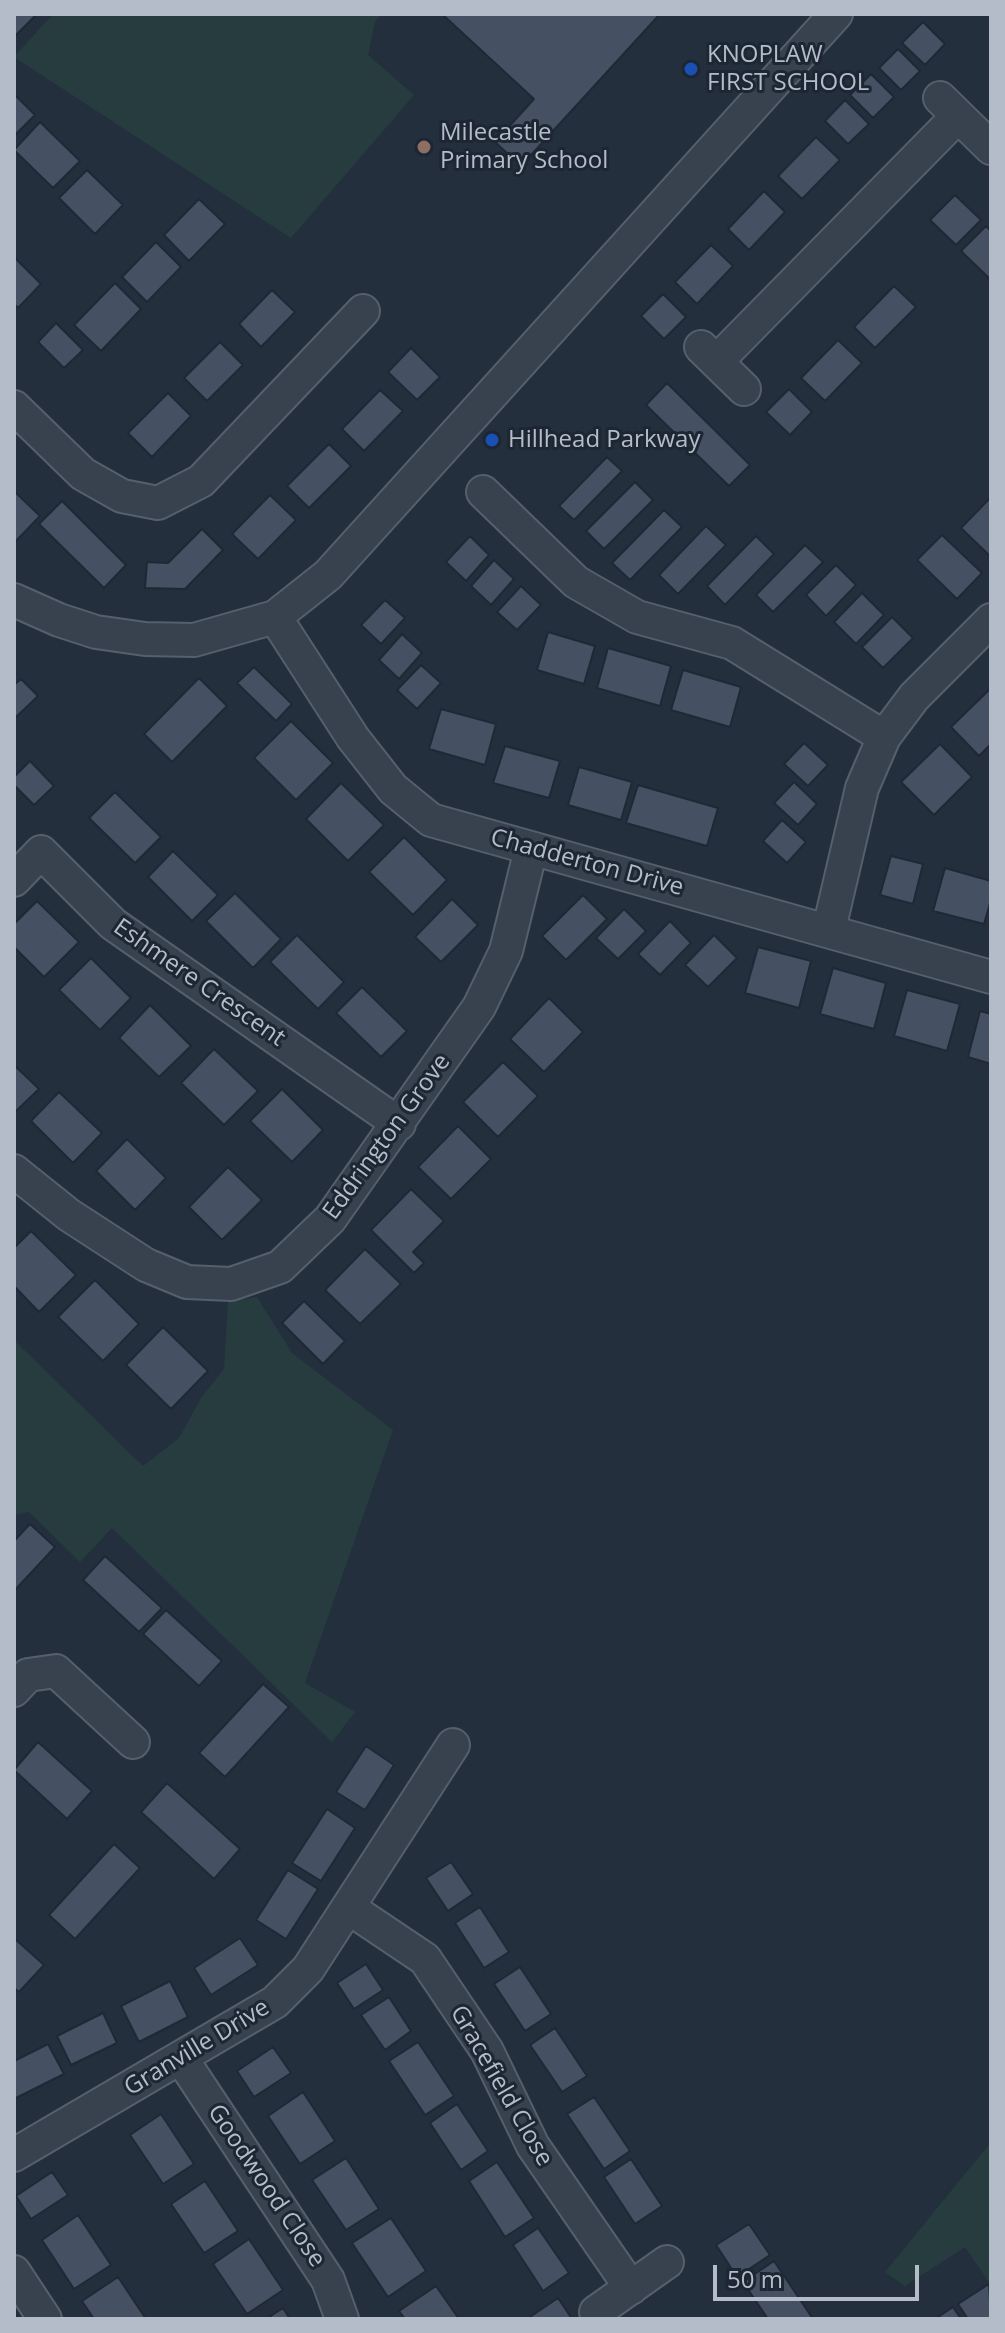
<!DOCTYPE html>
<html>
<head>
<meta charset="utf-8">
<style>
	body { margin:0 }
	#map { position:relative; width:1005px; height:2333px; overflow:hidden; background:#242f3e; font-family:"Open Sans",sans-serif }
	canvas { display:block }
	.frame { position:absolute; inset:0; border:16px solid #b4bcc9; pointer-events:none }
	.scale { position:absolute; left:713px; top:2265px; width:206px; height:36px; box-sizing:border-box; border:4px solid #b4bcc9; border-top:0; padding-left:10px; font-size:24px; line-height:28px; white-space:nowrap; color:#b4bcc9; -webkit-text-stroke:6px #1d2633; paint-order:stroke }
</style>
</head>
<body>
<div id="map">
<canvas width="1005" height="2333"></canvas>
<div class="frame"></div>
<div class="scale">50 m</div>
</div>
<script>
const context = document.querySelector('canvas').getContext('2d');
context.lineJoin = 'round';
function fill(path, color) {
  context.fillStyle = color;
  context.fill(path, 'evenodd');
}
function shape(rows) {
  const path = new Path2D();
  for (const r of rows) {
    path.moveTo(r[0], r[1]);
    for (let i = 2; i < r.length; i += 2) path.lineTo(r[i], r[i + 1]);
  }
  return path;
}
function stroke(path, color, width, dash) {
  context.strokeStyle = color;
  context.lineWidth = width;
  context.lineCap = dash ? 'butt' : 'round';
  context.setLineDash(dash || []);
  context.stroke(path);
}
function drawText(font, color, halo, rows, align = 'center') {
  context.font = font + ' "Open Sans",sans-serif';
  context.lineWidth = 6;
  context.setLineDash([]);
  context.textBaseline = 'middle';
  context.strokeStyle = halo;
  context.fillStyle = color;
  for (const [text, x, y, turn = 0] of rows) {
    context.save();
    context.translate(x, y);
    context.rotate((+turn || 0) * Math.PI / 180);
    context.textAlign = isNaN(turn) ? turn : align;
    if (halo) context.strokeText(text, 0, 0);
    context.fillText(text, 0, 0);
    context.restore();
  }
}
const green = shape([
	[53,14,382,14,375,22,368,55,414,95,291,238,14,57],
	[257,1297,292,1353,393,1430,305,1683,355,1712,332,1742,112,1528,80,1562,29,1512,14,1515,14,1340,143,1466,179,1438,201,1398,224,1369,228,1302],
	[991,2142,991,2285,965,2247,905,2286,885,2272]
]);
const building = shape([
	[14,14,37,14,14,37,14,14],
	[442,14,660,14,521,166,495,142,534,99,442,14],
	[923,22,945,44,925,65,902,43,923,22],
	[898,49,920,71,901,90,879,68,898,49],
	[871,74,894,97,873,118,850,95,871,74],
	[14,94,35,115,14,136,14,94],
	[845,100,869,124,848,144,825,121,845,100],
	[40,122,80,161,53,188,14,150,40,122],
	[816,137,840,160,802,199,778,176,816,137],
	[87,170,123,205,95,234,59,198,87,170],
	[764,191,785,212,749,250,728,229,764,191],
	[955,195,981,220,956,245,930,220,955,195],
	[199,199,225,224,189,261,164,235,199,199],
	[986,226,991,231,991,280,961,251,986,226],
	[156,242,181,267,147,302,122,277,156,242],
	[711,245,733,266,697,304,675,282,711,245],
	[14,257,41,284,18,308,14,304,14,257],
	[115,283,141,309,101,351,74,325,115,283],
	[894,286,916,307,875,348,854,327,894,286],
	[272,290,295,312,261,347,239,324,272,290],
	[663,294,686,317,664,339,641,316,663,294],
	[56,323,83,350,64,368,38,342,56,323],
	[838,340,862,363,825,401,801,378,838,340],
	[220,342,243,365,207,401,184,378,220,342],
	[411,348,440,377,417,400,388,372,411,348],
	[667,383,750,465,729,486,646,405,667,383],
	[789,389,812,412,790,435,766,412,789,389],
	[380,390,403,411,364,451,342,429,380,390],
	[168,393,191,416,152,457,128,433,168,393],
	[329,444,351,466,309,508,287,486,329,444],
	[607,457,622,471,574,520,559,506,607,457],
	[635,482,653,500,604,549,586,531,635,482],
	[14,491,40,516,15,542,14,540,14,491],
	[270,495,296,520,258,559,232,534,270,495],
	[991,497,991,557,961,528,991,497],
	[62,501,126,565,104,588,39,524,62,501],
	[664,510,682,527,630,580,612,563,664,510],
	[706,526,726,545,678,594,659,575,706,526],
	[202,529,223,550,185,589,145,588,147,562,168,563,202,529],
	[942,535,982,573,957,599,917,560,942,535],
	[470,536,489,555,466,581,446,562,470,536],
	[756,536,774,554,725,605,707,586,756,536],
	[805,545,823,562,773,612,756,595,805,545],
	[494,560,514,579,491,605,471,586,494,560],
	[836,565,856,585,826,616,806,595,836,565],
	[521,586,541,605,517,630,497,612,521,586],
	[862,593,884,615,856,644,834,622,862,593],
	[385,600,405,618,381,644,361,625,385,600],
	[892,617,913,638,883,668,862,647,892,617],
	[548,632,595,646,584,684,537,670,548,632],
	[402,634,422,653,399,679,379,660,402,634],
	[608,648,671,666,660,706,597,688,608,648],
	[421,665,441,683,417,709,397,690,421,665],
	[254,667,292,704,276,721,237,683,254,667],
	[683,670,741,687,730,727,671,710,683,670],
	[199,678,227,706,172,762,144,734,199,678],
	[21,679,38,696,14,719,14,685,21,679],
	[991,688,991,744,979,756,951,727,991,688],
	[441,709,496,724,485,765,429,749,441,709],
	[291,721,333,763,296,800,254,758,291,721],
	[804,743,828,765,808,786,784,764,804,743],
	[940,744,972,777,934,815,901,782,940,744],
	[505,746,560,761,549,798,493,783,505,746],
	[30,761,54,786,34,805,14,785,14,777,30,761],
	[579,767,632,782,621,820,568,805,579,767],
	[794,782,817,804,798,825,774,803,794,782],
	[341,783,384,825,348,861,306,819,341,783],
	[638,785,718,808,707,846,626,823,638,785],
	[115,792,161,837,135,863,89,818,115,792],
	[782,820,806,842,787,863,763,841,782,820],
	[404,837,447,880,413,915,369,872,404,837],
	[173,851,218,895,192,921,148,877,173,851],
	[891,856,923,864,913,904,880,895,891,856],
	[945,868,991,881,991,900,984,924,933,911,945,868],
	[235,893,281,939,253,968,206,921,235,893],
	[583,895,607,919,566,960,542,936,583,895],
	[452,899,478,925,441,962,415,937,452,899],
	[37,901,79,942,44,977,14,947,14,924,37,901],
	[624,909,646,931,618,959,596,938,624,909],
	[670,921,691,943,660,975,638,954,670,921],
	[297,935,344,982,318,1009,270,962,297,935],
	[714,935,737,958,708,987,685,965,714,935],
	[758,947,811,961,799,1008,745,993,758,947],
	[91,958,131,998,100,1030,59,990,91,958],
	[833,968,886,983,874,1029,820,1014,833,968],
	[362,987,407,1031,381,1057,336,1013,362,987],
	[907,990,960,1004,947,1051,894,1036,907,990],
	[549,998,583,1032,544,1072,510,1039,549,998],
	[150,1005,191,1046,159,1077,119,1038,150,1005],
	[980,1011,991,1014,991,1064,968,1057,980,1011],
	[214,1049,258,1091,224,1125,181,1083,214,1049],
	[503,1062,538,1096,498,1137,463,1102,503,1062],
	[14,1065,39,1089,14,1113,14,1065],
	[282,1089,323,1130,292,1162,250,1121,282,1089],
	[59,1092,102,1133,73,1163,31,1121,59,1092],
	[458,1126,491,1159,451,1199,418,1167,458,1126],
	[127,1139,166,1178,135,1210,96,1171,127,1139],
	[228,1167,262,1200,222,1240,189,1207,228,1167],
	[411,1189,444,1221,413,1252,424,1263,414,1273,371,1230,411,1189],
	[31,1231,76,1275,39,1312,14,1286,14,1248,31,1231],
	[365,1249,401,1284,360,1324,325,1290,365,1249],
	[95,1280,139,1324,103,1361,58,1317,95,1280],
	[304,1301,345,1341,323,1364,282,1323,304,1301],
	[163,1327,208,1371,171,1409,126,1365,163,1327],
	[30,1524,55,1547,14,1591,14,1541,30,1524],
	[105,1556,162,1608,139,1632,83,1580,105,1556],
	[166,1610,222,1661,199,1686,143,1634,166,1610],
	[263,1684,289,1707,225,1777,199,1753,263,1684],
	[38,1742,92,1791,67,1819,14,1770,38,1742],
	[366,1746,394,1765,365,1810,336,1792,366,1746],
	[167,1783,240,1849,214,1879,141,1812,167,1783],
	[327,1809,355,1828,321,1881,292,1863,327,1809],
	[114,1844,140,1868,75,1939,49,1915,114,1844],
	[451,1862,473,1894,448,1911,426,1878,451,1862],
	[288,1870,318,1889,286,1939,256,1920,288,1870],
	[480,1907,509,1952,484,1968,455,1923,480,1907],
	[14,1938,44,1965,19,1992,14,1988,14,1938],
	[240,1938,258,1965,211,1995,194,1968,240,1938],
	[366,1964,383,1990,354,2009,337,1983,366,1964],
	[520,1967,551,2014,525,2031,494,1984,520,1967],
	[170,1981,188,2017,139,2042,121,2006,170,1981],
	[389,1997,411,2031,385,2050,361,2015,389,1997],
	[103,2013,117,2043,71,2065,57,2036,103,2013],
	[555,2028,587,2076,562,2092,530,2045,555,2028],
	[418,2042,454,2096,425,2115,389,2061,418,2042],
	[48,2044,64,2074,14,2099,14,2061,48,2044],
	[273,2047,291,2073,254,2097,237,2071,273,2047],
	[303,2092,335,2141,300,2164,268,2116,303,2092],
	[594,2097,630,2151,604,2169,567,2114,594,2097],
	[457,2104,488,2151,461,2170,430,2123,457,2104],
	[161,2114,194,2164,163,2184,130,2135,161,2114],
	[346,2158,379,2209,346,2230,312,2180,346,2158],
	[631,2159,662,2206,635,2224,604,2177,631,2159],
	[497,2162,534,2218,505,2237,469,2181,497,2162],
	[52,2172,68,2195,31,2219,16,2196,52,2172],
	[205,2181,238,2231,204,2253,171,2204,205,2181],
	[78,2215,111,2265,74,2289,42,2240,78,2215],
	[391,2218,426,2271,388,2297,352,2243,391,2218],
	[749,2224,770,2255,737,2277,716,2245,749,2224],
	[538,2228,569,2273,543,2291,513,2245,538,2228],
	[249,2239,283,2290,247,2314,213,2264,249,2239],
	[774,2261,813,2319,768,2319,743,2282,774,2261],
	[118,2277,146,2319,94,2319,82,2301,118,2277],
	[989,2284,991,2319,968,2319,958,2304,989,2284],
	[436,2286,459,2319,405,2319,399,2311,436,2286],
	[558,2298,572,2319,527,2319,558,2298],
	[953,2307,961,2319,935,2319,953,2307],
	[283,2308,290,2319,266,2319,283,2308]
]);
const minor = shape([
	[940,98,991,148],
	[701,347,744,389],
	[716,362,958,116],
	[14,407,83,474,122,496,158,503,201,481,363,311],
	[483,492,576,582,637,617,732,643,884,737],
	[14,600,59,620,96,632,145,639,194,640,275,617,328,575,836,14],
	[275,617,353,738,393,789,431,820,991,977],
	[14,880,41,852,113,924,399,1124],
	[829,929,862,788,884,737,914,697,991,620],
	[14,1171,69,1215,146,1265,187,1282,231,1284,280,1267,330,1219,479,1007,506,951,531,849],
	[14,1690,28,1675,56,1671,133,1742],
	[349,1908,425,1959,487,2051,533,2146,631,2288],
	[181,2058,328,2280,342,2319],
	[14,2155,275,2002,308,1969,453,1745],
	[14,2272,45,2319],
	[596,2312,667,2262]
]);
const markers = [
	[691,69,8,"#1a4fb4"],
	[424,147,8,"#8d6e63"],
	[492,440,8,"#1a4fb4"]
];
const poiNames = [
	["KNOPLAW",707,55],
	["FIRST SCHOOL",707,83],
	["Milecastle",440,133],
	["Primary School",440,161],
	["Hillhead Parkway",508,440]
];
const streetNames = [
	["Chadderton Drive",587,863,15],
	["Eshmere Crescent",199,983,35],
	["Eddrington Grove",387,1137,-54],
	["Granville Drive",197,2048,-31],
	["Gracefield Close",501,2086,60],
	["Goodwood Close",266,2186,56]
];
fill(green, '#263c3f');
fill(building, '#455162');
stroke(building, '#1f2835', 2);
stroke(minor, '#565f6c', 36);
stroke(minor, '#38414e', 32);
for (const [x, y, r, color] of markers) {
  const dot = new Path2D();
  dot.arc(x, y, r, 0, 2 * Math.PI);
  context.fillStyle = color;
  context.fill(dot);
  stroke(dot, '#1d2633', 3);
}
drawText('24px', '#b4bcc9', '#1d2633', poiNames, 'left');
drawText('24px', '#b4bcc9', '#1d2633', streetNames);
</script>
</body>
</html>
